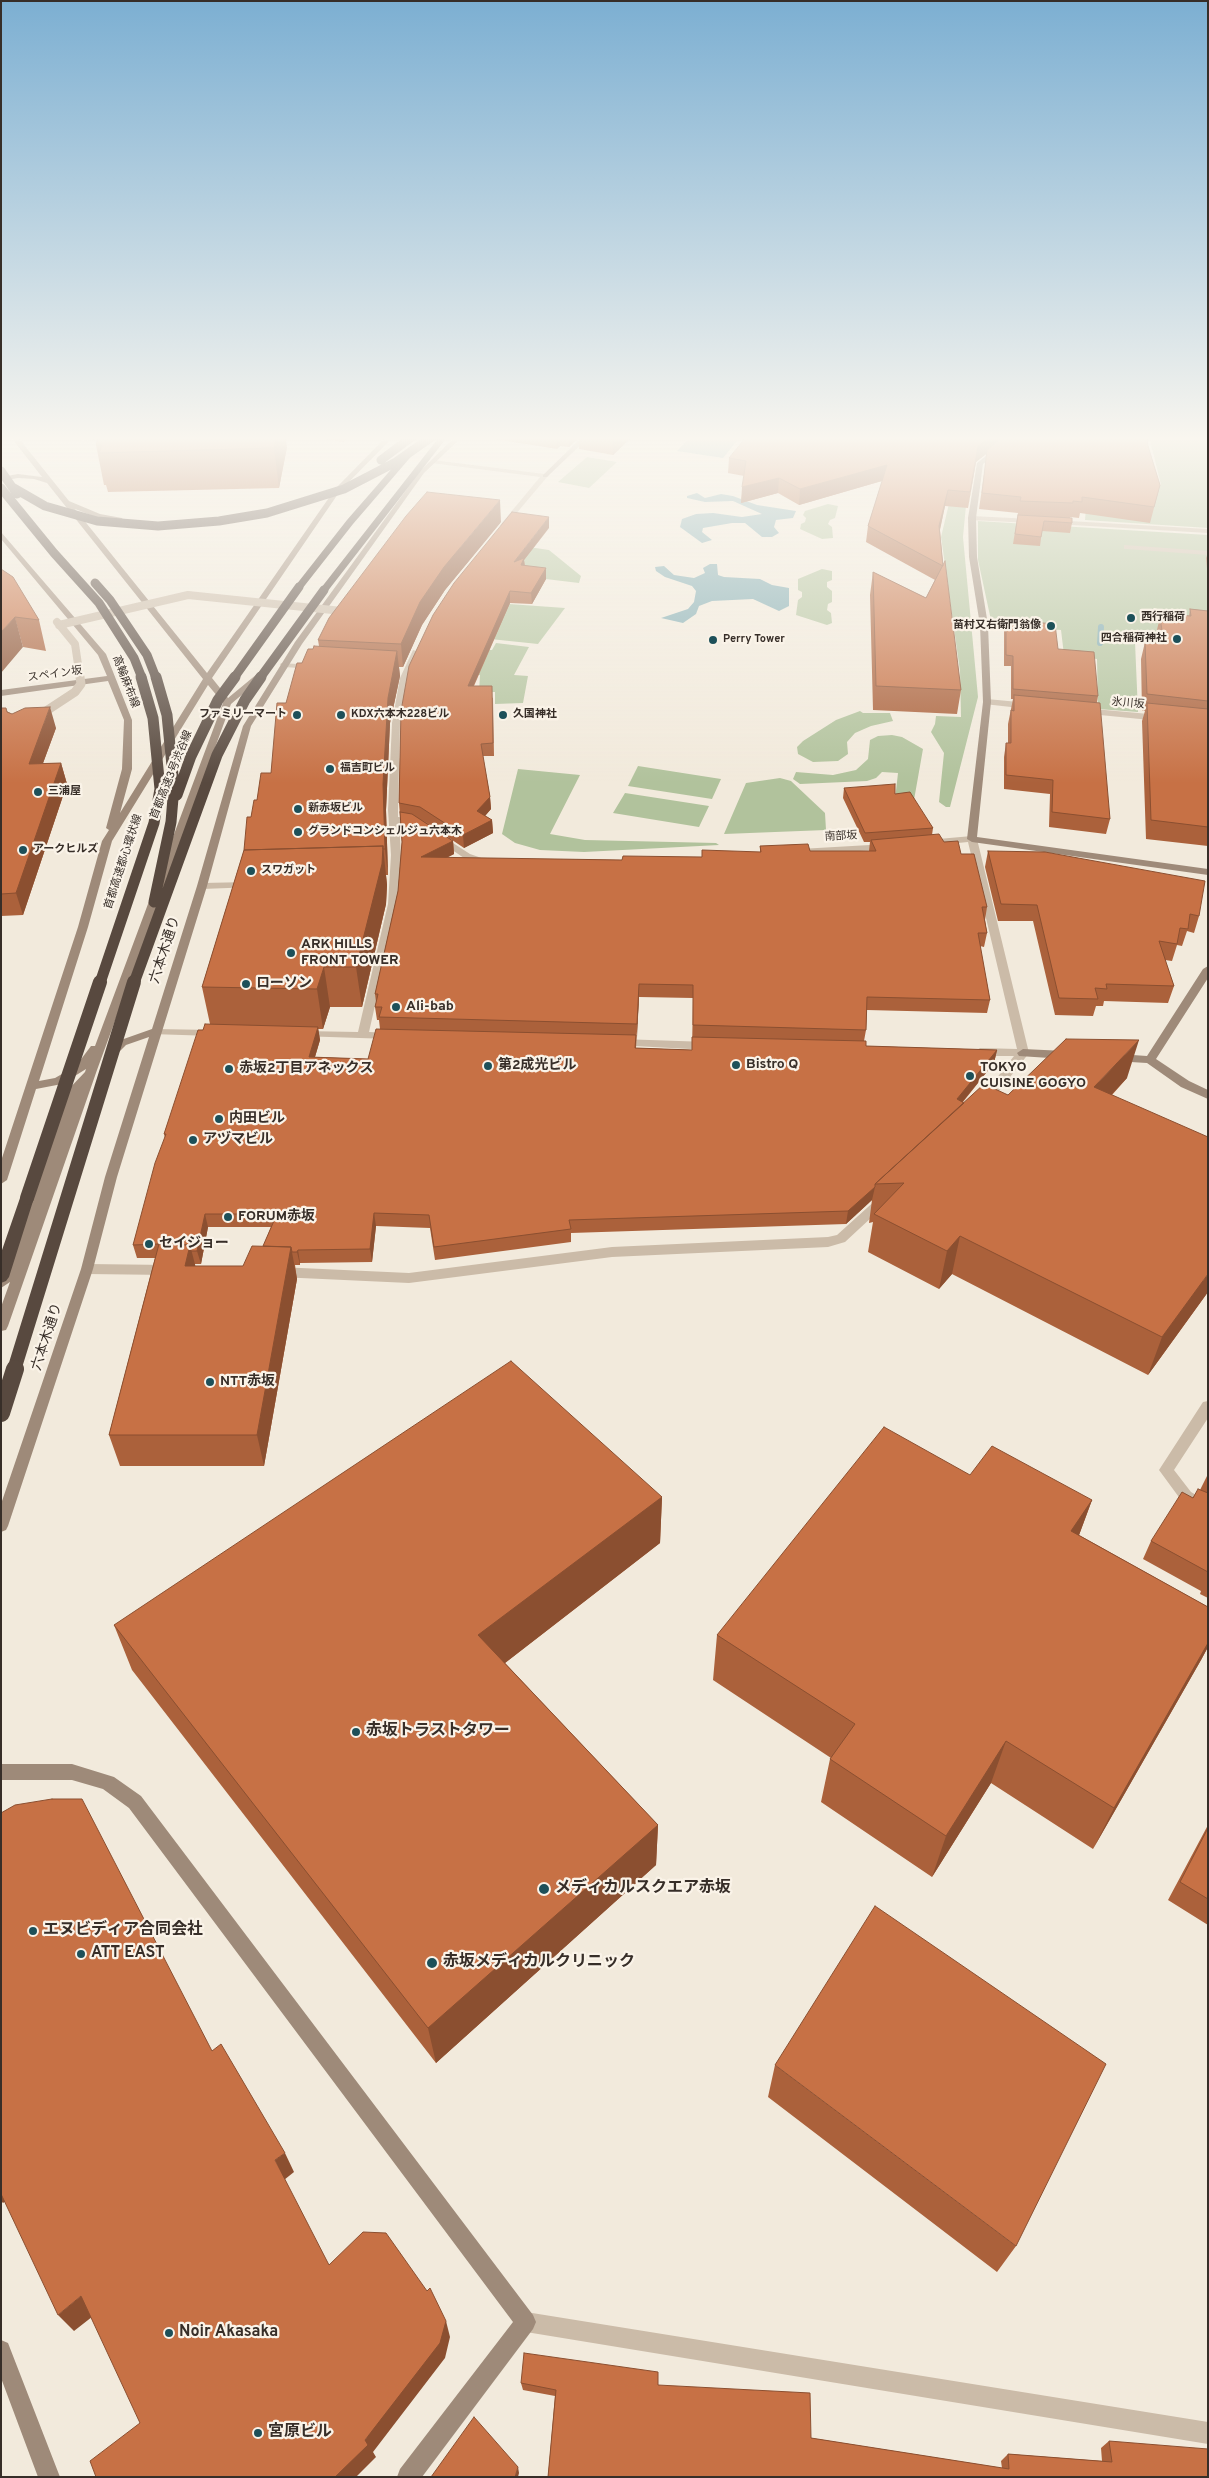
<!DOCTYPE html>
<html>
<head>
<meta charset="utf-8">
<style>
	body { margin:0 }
	#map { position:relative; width:1209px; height:2478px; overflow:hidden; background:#f2eadc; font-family:Overpass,sans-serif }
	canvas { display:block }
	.frame { position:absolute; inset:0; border:2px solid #372e28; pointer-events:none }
</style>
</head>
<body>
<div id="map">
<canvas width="1209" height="2478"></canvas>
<div class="frame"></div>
</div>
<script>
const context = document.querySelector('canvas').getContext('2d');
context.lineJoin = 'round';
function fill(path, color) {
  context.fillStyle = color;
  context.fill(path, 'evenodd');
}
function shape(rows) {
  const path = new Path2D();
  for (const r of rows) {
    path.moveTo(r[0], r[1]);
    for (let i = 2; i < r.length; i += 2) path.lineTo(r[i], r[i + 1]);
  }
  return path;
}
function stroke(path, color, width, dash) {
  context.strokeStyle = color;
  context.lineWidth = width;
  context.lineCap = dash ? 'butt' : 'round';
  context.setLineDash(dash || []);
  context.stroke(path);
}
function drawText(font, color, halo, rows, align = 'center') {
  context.font = font + ' Overpass,"Noto Sans JP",sans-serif';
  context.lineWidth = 4.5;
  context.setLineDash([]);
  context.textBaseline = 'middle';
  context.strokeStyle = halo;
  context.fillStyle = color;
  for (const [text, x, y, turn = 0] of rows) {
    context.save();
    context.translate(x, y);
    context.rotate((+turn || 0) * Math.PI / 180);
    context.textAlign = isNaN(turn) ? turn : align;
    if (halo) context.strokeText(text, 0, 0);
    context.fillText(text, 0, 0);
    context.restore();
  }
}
const green = shape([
	[1149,436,1208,436,1208,528,1085,520,1088,482,1161,485],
	[587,457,617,462,589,488,558,482],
	[970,464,963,537,978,697,950,807,946,807,939,802,944,753,931,732,935,724,936,716,961,717,960,671,941,537,958,466],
	[828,504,838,506,835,518,830,520,828,524,832,527,833,538,822,539,800,529,801,524,805,522,806,518,803,515,805,511],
	[978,521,1208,535,1208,635,1200,648,1135,642,1138,712,1098,709,1097,659,1064,655,1061,630,992,625,978,560],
	[529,547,549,550,581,576,579,583,529,577,499,570],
	[822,569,832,571,832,580,827,582,827,587,832,591,832,602,828,604,827,610,831,613,832,623,827,625,796,615,798,600,802,597,802,592,798,590,798,579],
	[495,603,565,608,538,644,471,637],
	[496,643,529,647,514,675,528,676,523,703,495,704,495,692,479,692,480,675,476,675,480,650,492,650],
	[860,711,863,713,890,713,893,721,871,726,855,733,847,742,848,754,838,761,813,762,798,754,797,747,803,741,836,720],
	[892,735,902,737,923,749,914,800,895,800,898,773,882,772,876,778,867,781,800,784,793,779,796,772,833,775,856,770,868,759,870,740,878,736],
	[638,766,721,779,712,799,628,786],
	[518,769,580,775,550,834,585,840,716,843,719,845,584,852,540,850,515,843,502,834],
	[780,778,791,781,825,813,826,830,724,834,746,783],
	[625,793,709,806,699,827,613,813]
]);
const water = shape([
	[691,436,741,436,723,458,677,451],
	[697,493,705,498,721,494,733,496,757,505,796,511,793,518,776,520,774,527,779,533,772,537,762,537,745,523,732,523,703,528,702,532,712,540,702,543,680,527,682,519,696,514,713,513,742,517,762,514,733,501,705,502,687,498,687,496],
	[710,564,717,564,718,575,724,577,760,579,772,585,789,588,789,606,779,611,753,599,712,601,699,606,696,614,683,623,661,618,688,609,694,602,696,591,692,586,665,577,656,571,655,567,664,566,674,575,694,578,705,573,703,568]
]);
const stream = shape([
	[1100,643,1101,627]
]);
const street = shape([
	[63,436,85,437,111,436,85,441,63,436],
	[433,460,545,474,548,476,504,528,500,526,501,524,540,477,431,463,431,461,433,460],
	[972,516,1032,519,1036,521,1032,523,969,520,968,518,972,516],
	[1052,520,1208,529,1208,533,1055,524,1052,524,1052,520],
	[1124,545,1208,551,1208,555,1127,549,1124,549,1124,545],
	[413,650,420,652,408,678,400,723,398,810,398,817,416,819,421,822,416,825,399,823,401,855,398,904,369,1032,390,1033,396,1036,390,1039,299,1036,297,1034,303,1031,358,1032,388,904,391,855,388,810,392,723,400,678,413,650],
	[281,663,313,665,317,667,313,669,284,667,280,665,281,663],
	[987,699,1029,703,1033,706,1029,709,984,704,983,702,987,699],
	[1083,708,1160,715,1164,718,1160,721,1080,713,1080,709,1083,708],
	[439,834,470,854,493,862,488,865,464,858,436,839,434,837,439,834],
	[972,836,977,839,1029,1053,988,1105,984,1106,978,1102,1014,1056,980,1056,974,1052,980,1048,1017,1049,968,842,927,846,922,843,927,840,972,836],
	[887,844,892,847,890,849,800,855,795,852,800,849,887,844],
	[250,882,254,883,254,887,202,889,197,886,202,883,250,882],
	[155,1029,213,1030,218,1033,213,1036,151,1034,150,1032,151,1030,155,1029],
	[620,1039,708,1042,714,1046,708,1050,616,1045,614,1043,616,1041,620,1039],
	[882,1197,886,1198,888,1201,886,1204,845,1242,828,1247,612,1257,409,1283,279,1277,273,1272,279,1267,409,1273,612,1247,828,1237,837,1235,878,1198,882,1197],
	[87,1264,169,1265,175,1270,169,1275,87,1274,81,1269,87,1264],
	[1208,1401,1208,1418,1174,1470,1191,1492,1208,1502,1208,1515,1181,1500,1159,1470,1203,1402,1208,1401],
	[526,2312,1208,2422,1208,2444,526,2332,519,2329,516,2322,519,2315,526,2312]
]);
const secondary = shape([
	[10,436,17,436,69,501,100,514,122,518,123,520,119,522,98,518,75,509,207,673,335,489,387,436,394,436,340,491,212,678,228,698,257,674,264,676,231,704,97,1070,8,1326,6,1330,1,1331,1,1307,10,1282,1,1288,1,1275,66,1092,85,1072,86,1069,62,1084,36,1089,7,1180,1,1184,1,1161,78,927,102,841,109,830,106,828,122,769,124,720,108,681,1,696,1,690,107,676,98,655,1,539,1,532,106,654,132,720,132,769,120,813,203,679,47,483,34,479,18,478,1,481,1,477,18,474,42,477,10,436],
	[208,685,223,703,95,1046,91,1046,76,1066,55,1078,39,1081,88,927,112,841,208,685],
	[456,436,463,436,424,473,302,644,251,726,207,886,117,1177,93,1269,8,1526,6,1530,1,1532,1,1504,81,1269,105,1177,149,1037,126,1045,115,1056,107,1056,105,1053,118,1041,152,1029,197,886,243,726,295,642,420,471,456,436],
	[583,436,590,436,547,477,543,477,543,475,583,436],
	[1012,436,1019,436,983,464,976,518,977,557,988,625,991,702,977,837,1208,869,1208,875,972,842,967,839,983,702,980,625,969,557,968,518,977,463,1012,436],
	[1208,966,1208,978,1156,1059,1189,1081,1208,1090,1208,1099,1181,1087,1147,1063,1114,1061,1112,1058,1114,1055,1118,1054,1147,1056,1203,969,1208,966],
	[1023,1049,1065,1051,1071,1055,1065,1059,1019,1056,1017,1053,1023,1049],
	[1,1764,72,1764,114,1777,141,1796,533,2315,536,2322,533,2329,422,2477,397,2477,400,2469,513,2322,129,1808,103,1789,72,1780,1,1780,1,1764],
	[1,2340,8,2343,60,2477,38,2477,1,2378,1,2340]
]);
const highway = shape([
	[440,436,448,436,327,592,321,592,321,588,440,436],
	[408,450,415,452,353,524,302,589,296,589,296,585,347,520,408,450],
	[27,1193,32,1194,34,1198,9,1277,6,1281,1,1283,1,1253,20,1198,22,1194,27,1193]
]);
const streetBridgeFar1 = shape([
	[57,622,75,644,80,678],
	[59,625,188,595,342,611,340,614]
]);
const streetBridge = shape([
	[37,717,75,692,81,684,80,677]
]);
const highwayBridgeFar3 = shape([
	[381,460,413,436],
	[1,471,17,494],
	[12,487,45,506,97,521,158,526,219,521,267,513,344,489,396,462,433,436],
	[1,488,54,553,99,603,134,658,142,678],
	[95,583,110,600,147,655,156,678],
	[234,678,299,587],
	[260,678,324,590]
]);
const highwayBridgeFar2 = shape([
	[177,795,191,756,218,700,235,677],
	[154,902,171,822,174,786,167,715,156,677],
	[100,983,154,823,160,789,153,718,141,677],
	[134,983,217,755,245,700,261,677]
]);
const highwayBridgeFar1 = shape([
	[27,1198,100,982],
	[14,1370,134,982]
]);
const highwayBridge = shape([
	[1,1413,15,1369]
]);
const wall = shape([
	[308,436,350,436,343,442],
	[488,436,633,436,613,455,579,449,579,437,569,447,560,446,557,449,488,438],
	[96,445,287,447,279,488,108,492,106,485,104,485],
	[1148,446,1160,485,1150,523,1080,513,1079,518,1070,517,1072,523,1070,533,1042,531,1040,546,1013,544,1018,513,979,509,987,453,976,462,968,508,945,506,940,530,943,566,961,690,957,714,873,710,870,595,873,572,926,598,935,580,866,542,868,526,882,481,799,505,778,493,741,503,744,476,728,473,729,458],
	[501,522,445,590,422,625,403,667,399,667,400,676,390,723,386,810,388,875,386,875,387,885,386,904,362,1007,330,1007,323,1029,318,1029,320,1040,315,1057,368,1059,380,1029,379,1020,377,1020,375,1007,376,1002,375,994,398,891,402,842,399,803,401,711,549,528,524,560,525,566,546,579,532,604,510,603,474,686,493,698,494,756,483,756,490,797,491,809,485,816,492,820,493,833,464,848,421,819,453,841,454,854,446,858,622,860,702,857,760,852,760,846,810,851,869,851,870,842,864,842,843,798,844,788,895,794,933,828,932,835,961,854,987,907,985,920,987,933,984,947,980,946,990,1000,987,1013,867,1010,866,1030,864,1041,866,1046,997,1050,994,1063,963,1102,964,1103,1008,1095,1127,1078,1112,1095,1208,1292,1148,1375,952,1274,939,1289,868,1252,873,1222,869,1223,872,1200,846,1224,571,1233,571,1242,435,1260,430,1228,376,1226,372,1262,300,1263,300,1265,295,1265,297,1279,264,1466,120,1466,109,1435,155,1258,137,1258,133,1245,165,1138,164,1134,203,1030,210,1024,202,987,244,850,251,817,257,800,271,773,286,703,302,663,319,646,318,640],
	[639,997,693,998,692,1050,636,1048],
	[208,1227,271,1227,263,1247,243,1266,195,1266,195,1264,201,1264],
	[1208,553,1208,579,1206,558],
	[1,569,39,620,46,651,23,647],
	[1190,609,1208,611,1208,846,1146,839,1142,721,1145,711,1142,711,1141,659,1145,642,1157,643,1156,634,1160,617,1164,617,1165,614,1189,616],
	[1006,620,1058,649,1098,696,1097,702,1110,819,1106,834,1049,827,1050,794,1004,789,1004,757,1006,743,1008,743,1008,724,1013,699,1011,699,1011,666,1004,666,1004,631],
	[1,708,12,714,56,728,43,763,61,763,67,784,23,915,1,916],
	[988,851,1199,916,1194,933,1187,931,1182,946,1177,945,1172,961,1165,960,1174,986,1168,1003,1104,1001,1103,1006,1096,1006,1093,1016,1055,1015,1033,921,998,921,985,867],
	[1208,1474,1208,1598,1200,1594,1201,1591,1143,1559,1151,1541,1200,1490],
	[970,1475,1092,1500,1079,1535,1208,1607,1208,1647,1201,1660,1093,1849,991,1783,932,1877,821,1802,830,1759,831,1758,713,1680,717,1635],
	[662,1497,660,1543,505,1663,658,1825,656,1865,436,2063,132,1670,114,1625],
	[1208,1825,1208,1925,1168,1900],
	[775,2065,1016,2246,997,2272,768,2097],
	[521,2383,658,2385,811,2438,1002,2468,1001,2461,1008,2454,1102,2461,1101,2448,1109,2441,1208,2477,548,2477,555,2396,523,2390]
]);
const shadedWall = shape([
	[276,436,285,436,287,447,279,488,274,448],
	[342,436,350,436,343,442],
	[556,436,560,436,560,446,557,449],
	[569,436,579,436,579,437,569,447],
	[616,436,633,436,613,455,613,439],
	[992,436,1009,436,976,462,968,508,978,446],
	[887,465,885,480,799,505,800,489],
	[779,478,778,493,741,503,742,487],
	[948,490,945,506,937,542,939,526],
	[500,500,501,522,445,590,422,625,403,667,401,644,420,602,444,567],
	[549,517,549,528,524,560,525,570,521,565,514,562],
	[546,568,546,579,532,604,531,593],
	[510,591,510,603,468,698,468,686],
	[15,617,23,647,1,673,1,632],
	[397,651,400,676,390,723,386,810,388,875,385,849,383,784,388,698],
	[50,707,56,728,35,785,29,764],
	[61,763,67,784,23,915,16,893],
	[490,797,491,809,478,824,477,811],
	[492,820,493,833,464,848,463,835],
	[453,841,454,854,422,870,421,857],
	[383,846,387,885,386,904,362,1007,356,967],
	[324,967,330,1007,323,1029,317,989],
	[639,984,639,997,637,1037,637,1024],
	[318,1027,320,1040,311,1070,309,1057],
	[1139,1040,1127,1078,1083,1125,1094,1087],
	[997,1050,994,1063,954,1112,957,1099],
	[875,1187,872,1200,846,1224,848,1211],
	[374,1213,376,1226,372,1262,370,1249],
	[205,1214,208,1227,201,1264,197,1251],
	[960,1236,952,1274,939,1289,947,1251],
	[190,1245,198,1276,185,1266],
	[291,1247,297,1279,264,1466,257,1435],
	[298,1250,300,1263,300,1265,297,1252],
	[1208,1274,1208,1292,1148,1375,1162,1337],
	[662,1497,660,1543,483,1680,478,1635],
	[1092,1500,1075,1546,1071,1531],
	[1208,1643,1208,1647,1201,1660,1093,1849,1114,1808],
	[1006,1741,991,1783,932,1877,946,1836],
	[658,1825,656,1865,436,2063,428,2028],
	[285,2153,294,2172,284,2180,275,2160],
	[1,2186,11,2197,3,2203,1,2201],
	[81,2296,97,2313,74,2331,58,2315],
	[446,2321,450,2337,445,2358,373,2452,376,2457,356,2477,335,2477,365,2440],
	[518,2467,519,2473,518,2477,515,2477]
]);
const building = shape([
	[99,436,276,436,274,448,99,453,102,445,96,445,99,436],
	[594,436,616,436,613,439,594,436],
	[747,436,992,436,978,446,970,492,948,490,939,526,943,566,868,526,887,465,800,489,779,478,742,487,746,461,729,458,747,436],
	[1004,436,1147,436,1148,446,1160,485,1154,507,1082,497,1082,502,1073,501,1073,503,1020,501,1021,497,982,493,987,450,1004,436],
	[427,492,500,500,444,567,420,602,401,644,318,640,329,618,406,516,427,492],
	[512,512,549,517,514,562,524,558,521,565,546,568,531,593,510,591,468,686,492,686,493,743,481,744,490,797,477,811,492,820,463,835,420,807,399,803,401,711,409,666,433,615,454,583,512,512],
	[1018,515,1072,518,1072,523,1044,521,1041,537,1015,534,1018,515],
	[945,561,961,690,876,686,873,572,926,598,945,561],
	[1,569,13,577,39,620,15,617,1,632,1,569],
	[1190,609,1208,611,1208,701,1147,694,1145,642,1164,644,1160,617,1165,617,1165,614,1191,616,1190,609],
	[1006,620,1055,624,1058,649,1094,652,1098,696,1013,689,1013,656,1006,655,1006,620],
	[314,646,397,651,388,698,383,784,385,849,383,849,383,846,244,850,247,817,251,817,254,800,257,800,261,773,271,773,277,703,286,703,297,663,302,663,308,649,313,649,314,646],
	[1014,695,1100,703,1110,819,1052,812,1053,780,1006,775,1006,743,1011,743,1011,710,1014,711,1014,695],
	[1147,703,1208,709,1208,827,1151,820,1147,703],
	[50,707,29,764,61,763,16,893,1,894,1,708,6,708,7,712,12,714,25,708,50,707],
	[895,784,895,794,910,792,933,828,865,833,844,788,895,784],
	[400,812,412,814,453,841,421,857,622,860,623,856,702,857,702,850,761,852,760,846,808,844,810,851,876,851,871,840,939,834,944,842,958,841,961,854,974,854,987,907,982,907,987,933,978,933,990,1000,867,997,866,1030,693,1025,693,985,639,984,637,1024,379,1017,382,1007,375,1007,378,994,375,994,398,891,402,842,400,812],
	[383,846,382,864,356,967,324,967,317,989,202,987,244,850,383,846],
	[988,851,1045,852,1205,881,1199,916,1190,914,1188,929,1180,928,1177,944,1159,941,1174,986,1106,984,1107,989,1095,988,1098,999,1059,998,1037,905,1001,904,988,851],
	[205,1024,318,1027,309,1057,368,1059,376,1029,636,1035,635,1048,692,1050,692,1037,866,1041,866,1046,997,1050,957,1099,964,1103,875,1184,875,1187,848,1211,569,1220,571,1229,434,1247,429,1215,374,1213,370,1249,298,1250,297,1252,292,1252,291,1247,263,1246,277,1214,205,1214,197,1251,191,1251,190,1245,159,1244,133,1245,155,1163,166,1134,164,1134,198,1030,203,1030,205,1024],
	[1066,1039,1139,1040,1094,1087,1208,1137,1208,1274,1162,1337,960,1236,947,1251,874,1214,904,1183,875,1184,984,1084,1008,1095,1066,1039],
	[159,1244,190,1245,185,1266,243,1266,252,1246,291,1247,257,1435,109,1435,159,1244],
	[511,1361,662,1497,478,1635,658,1825,428,2028,114,1625,511,1361],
	[884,1427,970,1475,992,1446,1092,1500,1071,1531,1208,1607,1208,1643,1114,1808,1006,1741,946,1836,830,1759,855,1724,717,1635,884,1427],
	[1198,1489,1208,1493,1208,1572,1151,1541,1182,1492,1193,1498,1198,1489],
	[52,1799,82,1799,212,2051,221,2044,285,2153,275,2160,329,2265,363,2232,386,2233,427,2291,430,2288,446,2321,440,2343,365,2440,368,2445,335,2477,96,2477,90,2461,140,2423,81,2296,58,2315,1,2194,1,1813,15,1805,52,1799],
	[1208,1828,1208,1899,1180,1882,1208,1828],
	[875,1906,1106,2064,1016,2246,775,2065,875,1906],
	[524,2353,658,2372,658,2385,810,2393,811,2438,1009,2469,1008,2454,1112,2462,1109,2441,1208,2449,1208,2477,548,2477,556,2390,521,2383,524,2353],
	[474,2417,518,2467,515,2477,431,2477,474,2417]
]);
const markers = [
	[1131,618,5,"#1d5059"],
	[1051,626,5,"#1d5059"],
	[1177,639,5,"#1d5059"],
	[713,640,5,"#1d5059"],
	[297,715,5,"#1d5059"],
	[341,715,5,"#1d5059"],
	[503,715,5,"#1d5059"],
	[330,769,5,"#1d5059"],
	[38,792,5,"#1d5059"],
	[298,809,5,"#1d5059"],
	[298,832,5,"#1d5059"],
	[23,850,5,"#1d5059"],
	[251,871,5,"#1d5059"],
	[291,953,5,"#1d5059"],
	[246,984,5,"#1d5059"],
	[396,1007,5,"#1d5059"],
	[736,1065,5,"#1d5059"],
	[488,1066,5,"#1d5059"],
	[229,1069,5,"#1d5059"],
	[970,1076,5,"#1d5059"],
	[219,1119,5,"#1d5059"],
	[193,1140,5,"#1d5059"],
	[228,1217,5,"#1d5059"],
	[149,1244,5,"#1d5059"],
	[210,1382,5,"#1d5059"],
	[356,1732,5,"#1d5059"],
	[544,1889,6,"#1d5059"],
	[33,1931,5,"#1d5059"],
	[81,1954,5,"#1d5059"],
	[432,1963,6,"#1d5059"],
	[169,2333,5,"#1d5059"],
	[258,2433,5,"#1d5059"]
];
const farPoinames = [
	["西行稲荷",1141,618],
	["苗村又右衛門翁像",1041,626,"right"],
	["四合稲荷神社",1167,639,"right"],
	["Perry Tower",723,640],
	["ファミリーマート",287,715,"right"],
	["KDX六本木228ビル",351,715],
	["久国神社",513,715],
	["福吉町ビル",340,769],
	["三浦屋",48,792],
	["新赤坂ビル",308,809],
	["グランドコンシェルジュ六本木",308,832],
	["アークヒルズ",33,850],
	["スワガット",261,871]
];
const farStreetnames = [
	["スペイン坂",55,675,-8],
	["高輪麻布線",125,682,69],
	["氷川坂",1128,704,5],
	["首都高速3号渋谷線",172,775,-68],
	["南部坂",841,837,-3],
	["首都高速都心環状線",124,862,-72]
];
const poiNames = [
	["ARK HILLS",301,945],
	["FRONT TOWER",301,961],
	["ローソン",256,984],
	["Ali-bab",406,1007],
	["Bistro Q",746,1065],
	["第2成光ビル",498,1066],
	["TOKYO",980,1068],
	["CUISINE GOGYO",980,1084],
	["赤坂2丁目アネックス",239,1069],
	["内田ビル",229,1119],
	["アヅマビル",203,1140],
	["FORUM赤坂",238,1217],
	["セイジョー",159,1244],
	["NTT赤坂",220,1382]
];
const streetNames = [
	["六本木通り",166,950,-72],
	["六本木通り",48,1337,-72]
];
const nearPoinames = [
	["赤坂トラストタワー",366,1732],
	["メディカルスクエア赤坂",555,1889],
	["エヌビディア合同会社",43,1931],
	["ATT EAST",91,1954],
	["赤坂メディカルクリニック",443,1963],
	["Noir Akasaka",179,2333],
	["宮原ビル",268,2433]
];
fill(green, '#b1c29c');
fill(water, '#7ba8b0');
stroke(stream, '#7ba8b0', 6);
fill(street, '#cbbba8');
fill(secondary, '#9e8a79');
fill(highway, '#58493f');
stroke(streetBridgeFar1, '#cbbba8', 8);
stroke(streetBridge, '#cbbba8', 9);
stroke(highwayBridgeFar3, '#58493f', 9);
stroke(highwayBridgeFar2, '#58493f', 11);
stroke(highwayBridgeFar1, '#58493f', 14);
stroke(highwayBridge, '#58493f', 18);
fill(wall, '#ab613b');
fill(shadedWall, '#8b4f30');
fill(building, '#c77145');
stroke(building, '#8b4f30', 1);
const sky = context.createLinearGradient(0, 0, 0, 783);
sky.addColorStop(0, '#7cafd2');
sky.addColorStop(0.56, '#f9f6ef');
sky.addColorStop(1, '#f9f6ef00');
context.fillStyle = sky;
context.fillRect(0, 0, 1209, 783);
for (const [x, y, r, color] of markers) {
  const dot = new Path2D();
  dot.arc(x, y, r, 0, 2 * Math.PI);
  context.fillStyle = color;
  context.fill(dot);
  stroke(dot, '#faf3e8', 2);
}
drawText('bold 11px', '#372e28', '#faf3e8', farPoinames, 'left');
drawText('11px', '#372e28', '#faf3e8', farStreetnames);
drawText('bold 14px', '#372e28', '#faf3e8', poiNames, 'left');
drawText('14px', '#372e28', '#faf3e8', streetNames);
drawText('bold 16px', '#372e28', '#faf3e8', nearPoinames, 'left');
</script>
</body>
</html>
